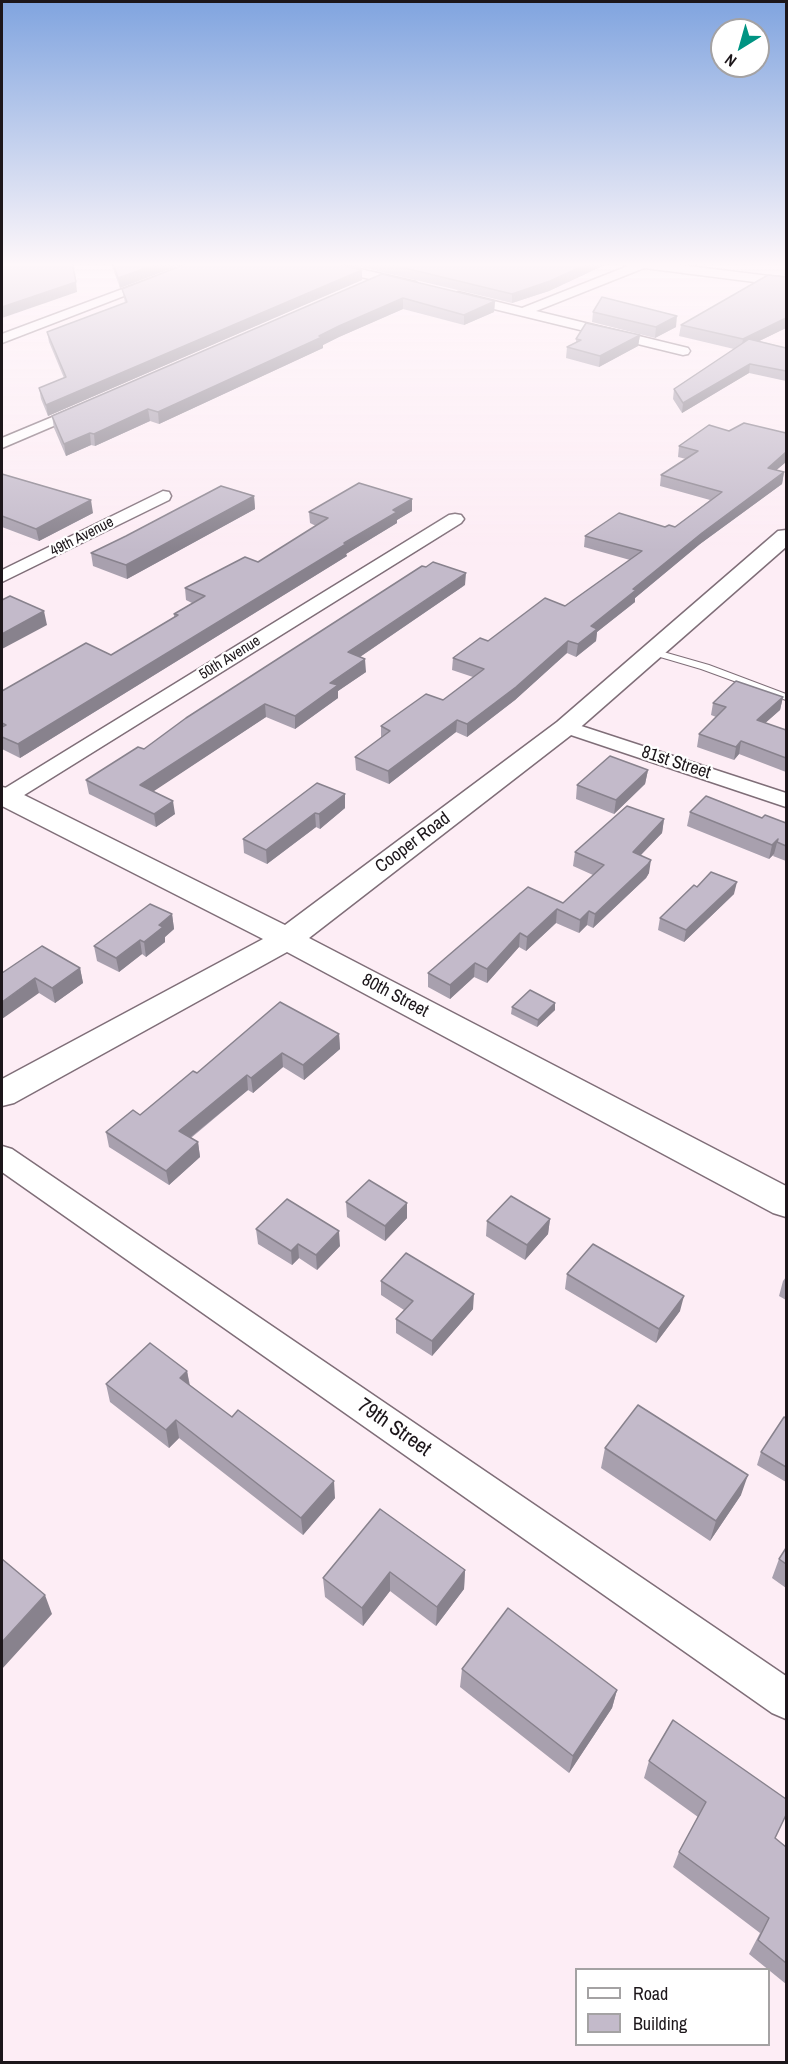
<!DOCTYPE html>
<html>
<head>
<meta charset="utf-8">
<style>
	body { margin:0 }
	#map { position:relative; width:788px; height:2064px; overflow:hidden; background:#fdedf5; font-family:"Archivo Narrow",sans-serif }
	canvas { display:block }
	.frame { position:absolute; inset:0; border:3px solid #1c161a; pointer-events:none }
	.legend { position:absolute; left:575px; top:1968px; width:195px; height:78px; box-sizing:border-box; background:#fff; border:2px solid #a4a2a3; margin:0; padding:8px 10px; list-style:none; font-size:18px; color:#1c161a }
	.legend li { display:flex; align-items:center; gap:12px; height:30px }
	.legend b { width:30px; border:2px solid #a4a2a3 }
	.north { position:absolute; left:710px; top:18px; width:60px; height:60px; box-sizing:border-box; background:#fff; border:2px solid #a4a2a3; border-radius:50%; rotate:217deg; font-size:16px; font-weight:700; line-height:24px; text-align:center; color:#1c161a }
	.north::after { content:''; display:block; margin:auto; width:21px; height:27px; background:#009483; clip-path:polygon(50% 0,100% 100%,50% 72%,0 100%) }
</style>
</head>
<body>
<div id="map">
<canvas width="788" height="2064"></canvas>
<div class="frame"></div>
<ul class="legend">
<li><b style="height:8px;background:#fff"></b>Road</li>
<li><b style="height:16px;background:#c3baca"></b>Building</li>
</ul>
<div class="north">N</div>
</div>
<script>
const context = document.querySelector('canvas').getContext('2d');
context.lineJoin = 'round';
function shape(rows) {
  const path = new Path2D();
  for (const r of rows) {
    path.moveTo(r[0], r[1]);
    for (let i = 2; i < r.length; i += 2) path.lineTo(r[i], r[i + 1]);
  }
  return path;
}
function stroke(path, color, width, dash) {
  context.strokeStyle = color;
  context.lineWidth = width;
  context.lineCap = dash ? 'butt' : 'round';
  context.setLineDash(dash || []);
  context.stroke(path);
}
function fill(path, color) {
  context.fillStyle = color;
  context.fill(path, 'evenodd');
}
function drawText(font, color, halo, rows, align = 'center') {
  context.font = font + ' "Archivo Narrow",sans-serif';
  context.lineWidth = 4.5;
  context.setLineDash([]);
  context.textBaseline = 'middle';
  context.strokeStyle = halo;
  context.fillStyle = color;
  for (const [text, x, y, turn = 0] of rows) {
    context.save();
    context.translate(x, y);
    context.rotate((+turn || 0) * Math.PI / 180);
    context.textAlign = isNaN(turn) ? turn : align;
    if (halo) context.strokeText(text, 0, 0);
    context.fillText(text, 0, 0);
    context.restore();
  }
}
const lane = shape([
	[653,649,709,665,786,694,786,700,701,669,650,654,650,650,653,649]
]);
const street = shape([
	[195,262,212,262,2,343,2,334,195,262],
	[308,262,330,262,416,282,418,285,412,289,310,265,308,262],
	[619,262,655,262,786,278,786,286,644,268,536,311,688,348,690,351,688,354,683,355,453,299,452,296,458,292,522,308,628,266,619,262],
	[86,403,93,407,91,410,2,448,2,438,86,403],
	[163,491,169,492,171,496,169,500,2,582,2,570,163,491],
	[455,514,461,515,464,519,461,523,13,802,2,803,2,790,449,515,455,514],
	[566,721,786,793,786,807,559,731,555,727,559,723,566,721],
	[2,1146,12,1149,786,1676,786,1719,772,1713,2,1172,2,1146]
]);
const secondary = shape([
	[786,530,786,547,575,732,309,938,786,1186,786,1217,773,1213,287,952,14,1103,2,1106,2,1079,263,939,2,806,2,787,12,789,285,925,557,722,778,531,786,530]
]);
const wall = shape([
	[112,262,188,262,120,288,113,269],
	[340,262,611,262,549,291,512,303],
	[785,265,786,265,786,277,784,275],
	[362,270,362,280,48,416,41,399,39,388,64,378,49,342,47,332,125,303,122,289],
	[382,274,495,301,494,312,464,325,403,309,339,337,323,345,323,348,159,424,150,421,95,446,91,445,66,456,54,428,52,416],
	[786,277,786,328,759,341,786,348,786,381,749,373,682,413,673,399,674,389,734,349,679,336,681,325],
	[593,312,676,327,655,338,592,322],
	[640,335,638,346,599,367,566,358,567,347,576,343,576,339],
	[729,431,786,433,786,462,776,470,784,472,782,484,700,544,635,598,635,602,597,632,596,641,576,657,567,653,515,700,467,737,456,732,389,784,356,770,355,757,381,738,381,726,443,700,473,677,452,670,453,658,565,606,630,560,584,547,585,536,675,527,710,500,660,486,661,475,686,459,678,457,679,446],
	[2,474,93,513,39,541,2,527],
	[254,496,255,509,127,579,93,566,91,553],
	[412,499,412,511,397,520,397,523,346,554,347,556,20,758,2,749,2,691,111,655,174,617,174,614,192,603,186,600,185,588,258,562,316,526,310,523,309,512],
	[465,585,360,657,366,672,338,691,338,698,295,729,266,717,153,791,175,814,156,827,89,794,86,780,144,749],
	[783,697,780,710,765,723,786,730,786,772,739,754,734,760,697,747,699,734,716,717,711,715,713,703],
	[648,770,645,784,614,814,576,799,577,785],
	[317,783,345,808,320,829,316,827,267,864,244,853,243,839],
	[690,812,762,818,786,823,786,861,773,856,774,854,769,859,687,826],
	[664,819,662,833,641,855,649,873,646,878,593,928,587,925,579,933,556,923,526,951,519,947,487,983,474,977,450,999,428,987,428,973,563,903,593,875,573,866,575,852],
	[697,887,734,894,684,942,658,930,660,918],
	[172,914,174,929,165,937,165,942,146,957,142,954,119,972,97,961,94,946],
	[80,968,83,983,55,1003,39,993,2,973],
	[512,1007,555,1010,537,1027,511,1014],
	[339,1034,340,1049,304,1080,283,1067,253,1093,248,1090,191,1138,198,1142,200,1157,169,1185,109,1147,106,1132,140,1115,197,1073],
	[346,1202,407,1218,385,1241,347,1217],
	[550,1219,548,1234,525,1260,486,1236,487,1221],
	[256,1229,340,1246,317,1270,299,1258,292,1265,258,1244],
	[567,1274,680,1311,656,1343,565,1289],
	[786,1277,786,1300,779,1296,783,1281],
	[381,1281,473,1309,432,1356,396,1333,396,1319,404,1310,381,1295],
	[187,1371,190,1385,335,1498,303,1535,179,1438,169,1448,110,1402,106,1384],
	[786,1418,786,1482,757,1465,761,1452],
	[605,1448,741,1495,710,1541,601,1468],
	[380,1509,465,1570,464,1589,436,1626,390,1591,363,1626,325,1597,323,1578],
	[786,1548,786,1588,772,1578,779,1559],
	[462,1669,617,1690,612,1708,569,1773,460,1687],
	[649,1761,775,1838,786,1847,786,1984,749,1954,760,1933,673,1867,679,1852,698,1817,644,1778]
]);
const shadedWall = shape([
	[162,262,188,262,120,288,118,278],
	[592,262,611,262,549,291,512,303,512,294],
	[362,270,362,280,48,416,46,405],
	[76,282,77,292,2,318,2,307],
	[403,298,403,309,339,337,323,345,323,348,159,424,158,412,339,326],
	[495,301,494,312,464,325,464,315],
	[677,316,676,327,655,338,656,327],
	[786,318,786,328,741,350,743,339],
	[640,335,638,346,599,367,600,356],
	[750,364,749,373,682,413,683,403],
	[148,409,150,421,95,446,94,434],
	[90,433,91,445,66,456,64,444],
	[786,452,786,462,766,479,768,468],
	[784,472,782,484,700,544,635,598,635,602,597,632,596,641,576,657,578,644,591,626,633,589,702,533],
	[254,496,255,509,127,579,126,565],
	[412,499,412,511,397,520,397,523,346,554,347,556,20,758,18,744,344,543,393,510],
	[91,500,93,513,39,541,36,529],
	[466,573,465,585,348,665,348,652],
	[44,611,47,625,2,649,2,634],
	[568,641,567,653,515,700,467,737,467,724],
	[365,659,366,672,338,691,338,698,295,729,295,716,330,683],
	[783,697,780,710,754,733,757,720],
	[265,704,266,717,142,799,140,785],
	[457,720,456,732,389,784,388,771],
	[741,741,739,754,734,760,736,747],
	[648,770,645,784,614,814,616,800],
	[345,794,345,808,320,829,319,814],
	[173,801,175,814,156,827,154,814],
	[315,813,316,827,267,864,266,850],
	[664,819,662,833,631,865,633,852],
	[778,839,774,854,769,859,772,845],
	[651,860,649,873,646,878,593,928,595,914],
	[737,882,734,894,684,942,686,930],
	[557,909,556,923,526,951,527,937],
	[589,911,587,925,579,933,580,920],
	[172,914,174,929,165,937,165,942,146,957,144,942,159,925],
	[520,933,519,947,487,983,487,969],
	[140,940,142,954,119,972,116,958],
	[475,963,474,977,450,999,450,985],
	[80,968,83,983,55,1003,52,988],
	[35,978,39,993,2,1019,2,1002],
	[555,1003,555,1010,537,1027,538,1020],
	[339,1034,340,1049,304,1080,303,1065],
	[282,1053,283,1067,253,1093,251,1078],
	[247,1075,248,1090,181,1145,179,1131],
	[198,1142,200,1157,169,1185,166,1171],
	[407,1203,407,1218,385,1241,385,1226],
	[550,1219,548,1234,525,1260,527,1245],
	[339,1231,340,1246,317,1270,316,1255],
	[298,1244,299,1258,292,1265,291,1251],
	[474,1294,473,1309,432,1356,432,1341],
	[684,1296,680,1311,656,1343,659,1329],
	[187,1371,190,1389,180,1378],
	[176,1420,179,1438,169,1448,166,1430],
	[748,1475,741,1495,710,1541,716,1521],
	[334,1481,335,1498,303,1535,301,1518],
	[465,1570,464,1589,436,1626,437,1607],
	[390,1572,390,1591,363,1626,362,1608],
	[45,1595,52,1614,2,1669,2,1642],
	[617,1690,612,1708,569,1773,573,1756]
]);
const building = shape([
	[2,262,72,262,76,282,2,307,2,262],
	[113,262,162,262,118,278,113,262],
	[191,262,328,262,362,270,46,405,39,388,66,377,47,332,127,302,122,289,191,262],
	[380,262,592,262,550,281,512,294,380,262],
	[382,274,495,301,464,315,403,298,339,326,319,336,322,337,158,412,148,409,94,434,90,433,64,444,52,416,382,274],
	[768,275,786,277,786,318,743,339,681,325,768,275],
	[602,297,677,316,656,327,593,312,602,297],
	[586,323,640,335,600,356,567,347,581,340,576,339,586,323],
	[749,339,786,348,786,371,750,364,683,403,674,389,749,339],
	[744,423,786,433,786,452,768,468,784,472,702,533,633,589,636,590,591,626,597,629,578,644,568,641,516,687,467,724,457,720,388,771,355,757,390,731,381,726,426,694,443,700,484,669,453,658,480,638,488,641,545,598,565,606,642,551,585,536,619,513,665,527,669,525,675,527,722,492,661,475,698,451,679,446,709,425,729,431,744,423],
	[2,474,91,500,36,529,2,516,2,474],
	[359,483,412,499,393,510,397,512,344,543,346,544,18,744,2,737,2,727,6,725,2,723,2,691,86,643,111,655,178,615,174,614,205,596,185,588,245,557,258,562,328,518,309,512,359,483],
	[221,486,254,496,126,565,91,553,126,536,221,486],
	[433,562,466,573,348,652,365,659,330,683,338,685,295,716,265,704,140,785,173,801,154,814,86,780,138,747,144,749,186,718,422,566,426,567,433,562],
	[10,596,44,611,2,634,2,600,10,596],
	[736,681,783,697,757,720,786,730,786,758,741,741,736,747,699,734,726,707,713,703,736,681],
	[610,756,648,770,616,800,577,785,610,756],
	[317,783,345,794,319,814,315,813,266,850,243,839,317,783],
	[706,796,762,818,765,815,786,823,786,846,777,842,778,839,772,845,690,812,706,796],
	[627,806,664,819,633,852,651,860,648,864,595,914,589,911,580,920,557,909,527,937,520,933,487,969,475,963,450,985,428,973,528,887,563,903,604,865,575,852,627,806],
	[711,872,737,882,686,930,660,918,694,885,697,887,711,872],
	[150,904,172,914,159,925,163,927,144,942,140,940,116,958,94,946,150,904],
	[42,946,80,968,52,988,35,978,2,1002,2,973,42,946],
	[530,990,555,1003,538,1020,512,1007,530,990],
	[280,1002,339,1034,303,1065,282,1053,251,1078,247,1075,179,1131,198,1142,166,1171,106,1132,133,1110,140,1115,193,1071,197,1073,280,1002],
	[369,1180,407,1203,385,1226,346,1202,369,1180],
	[511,1196,550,1219,527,1245,487,1221,511,1196],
	[287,1199,339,1231,316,1255,298,1244,291,1251,256,1229,287,1199],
	[593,1244,684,1296,659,1329,567,1274,593,1244],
	[406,1253,474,1294,432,1341,396,1319,413,1301,381,1281,406,1253],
	[150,1343,187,1371,180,1378,232,1417,238,1410,334,1481,301,1518,176,1420,166,1430,106,1384,150,1343],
	[638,1405,748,1475,716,1521,605,1448,638,1405],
	[784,1417,786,1418,786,1467,761,1452,784,1417],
	[380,1509,465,1570,437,1607,390,1572,362,1608,323,1578,380,1509],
	[786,1548,786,1564,779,1559,786,1548],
	[2,1559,45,1595,2,1642,2,1559],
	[508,1608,617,1690,573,1756,462,1669,508,1608],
	[673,1720,786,1799,786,1815,775,1838,786,1847,786,1963,758,1940,769,1918,679,1852,706,1802,649,1761,673,1720]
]);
const farStreetnames = [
	["49th Avenue",82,537,-27],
	["50th Avenue",230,658,-32]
];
const streetNames = [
	["81st Street",676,763,18],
	["Cooper Road",413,843,-37],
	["80th Street",395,996,28]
];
const nearStreetnames = [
	["79th Street",394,1428,35]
];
stroke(lane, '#7f6e78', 2);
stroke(street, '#7f6e78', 3);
stroke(secondary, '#7f6e78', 3);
fill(lane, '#fff');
fill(street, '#fff');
fill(secondary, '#fff');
fill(wall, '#a8a0ae');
fill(shadedWall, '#88828d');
fill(building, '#c3baca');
stroke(building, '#88828d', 1.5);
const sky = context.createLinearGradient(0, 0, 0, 551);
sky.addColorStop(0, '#80a4df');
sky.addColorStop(0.48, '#fef7fa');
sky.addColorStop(1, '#fef7fa00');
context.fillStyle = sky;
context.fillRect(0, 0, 788, 551);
drawText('15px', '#1c161a', '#fff', farStreetnames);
drawText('18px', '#1c161a', '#fff', streetNames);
drawText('21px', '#1c161a', '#fff', nearStreetnames);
</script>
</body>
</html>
